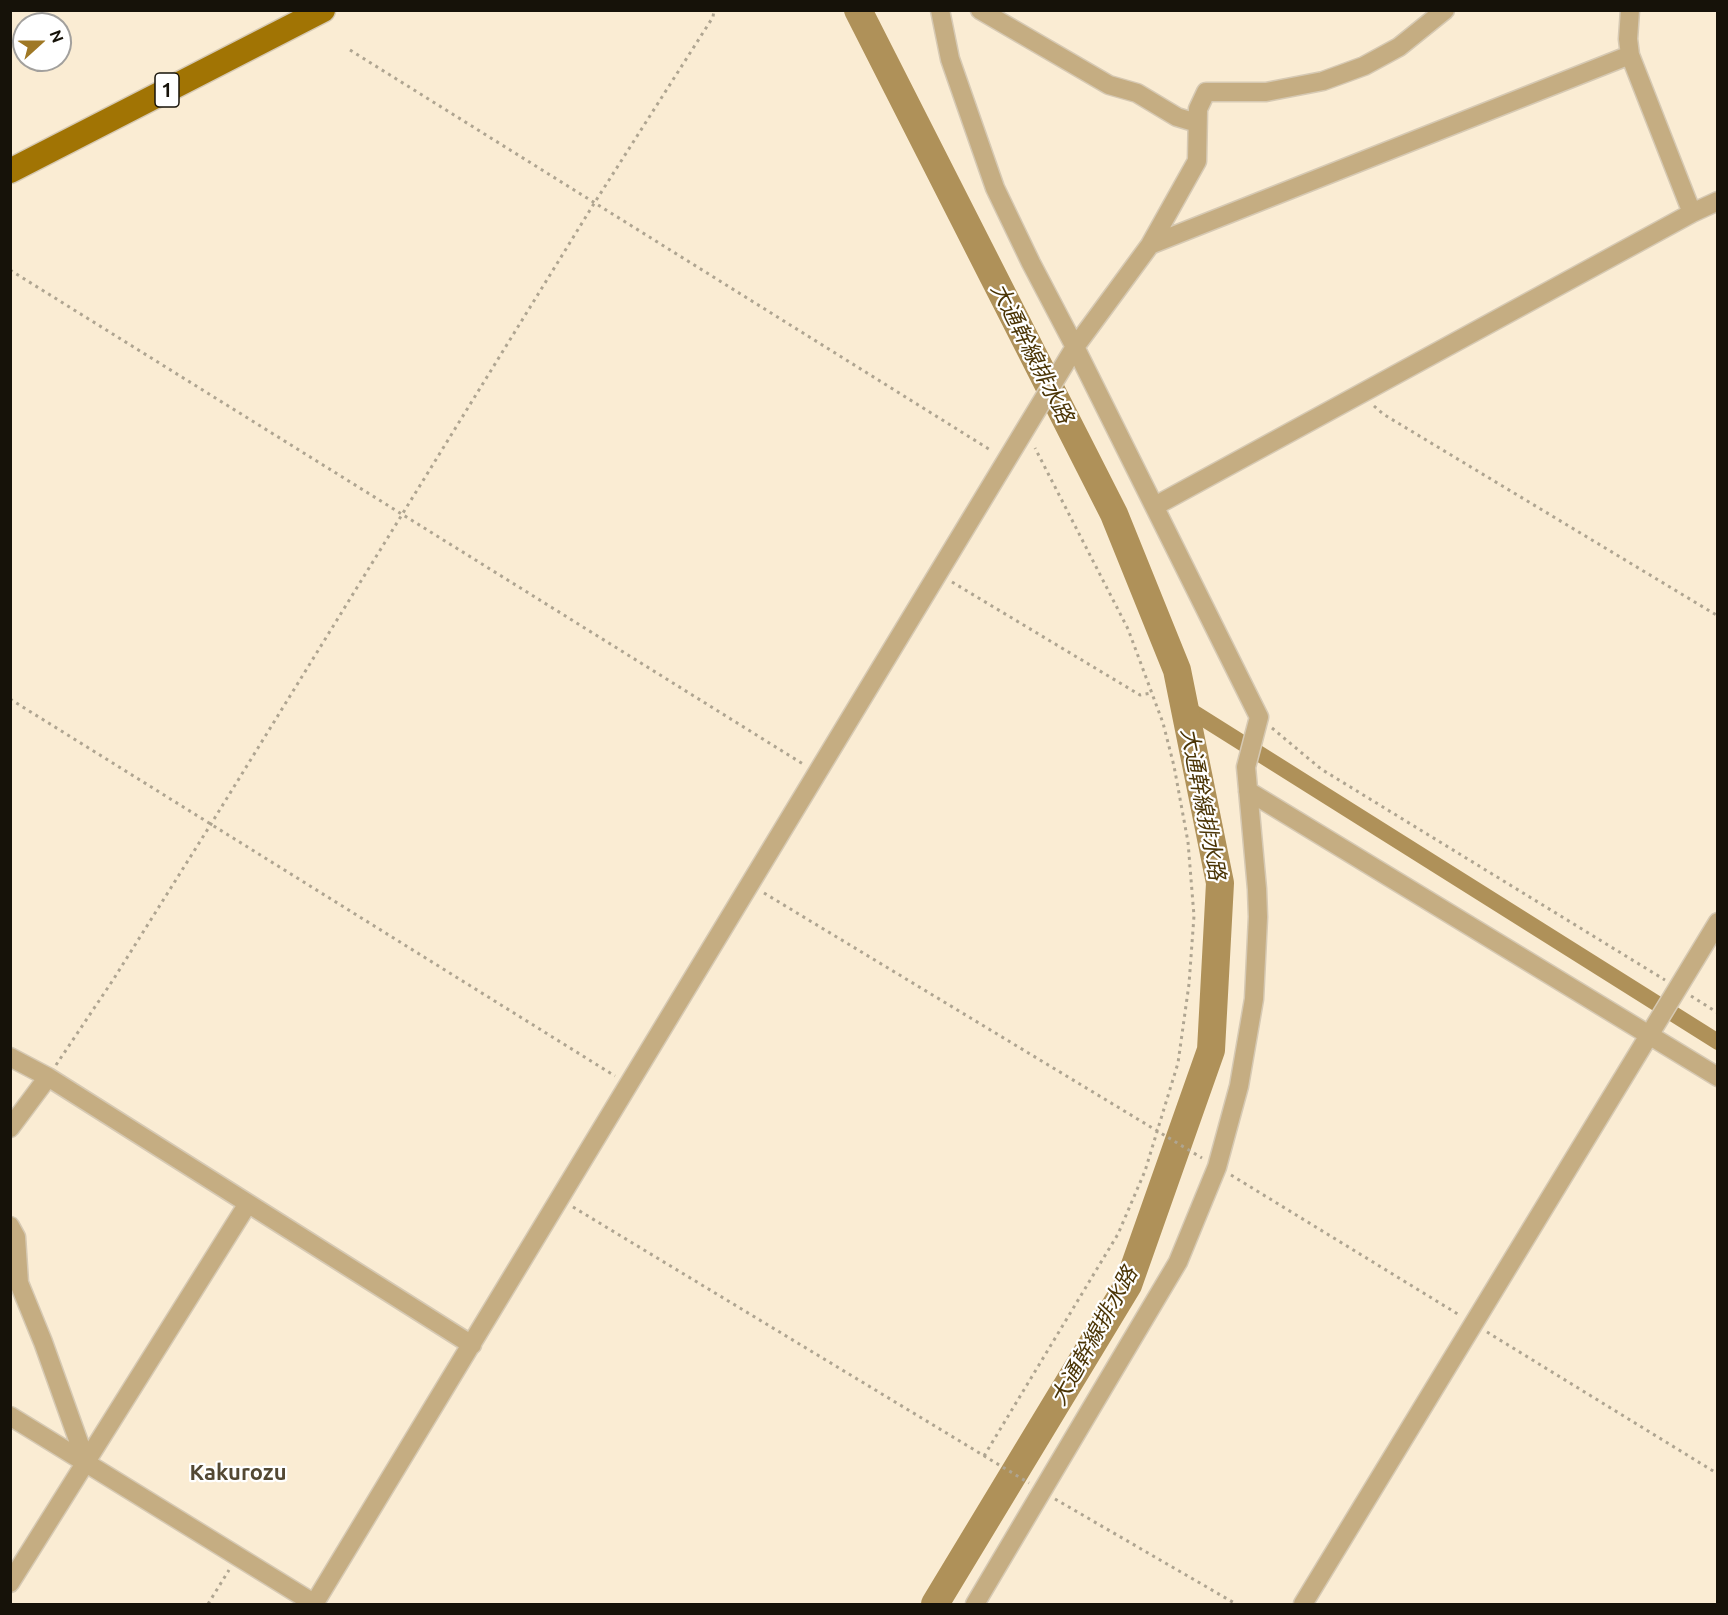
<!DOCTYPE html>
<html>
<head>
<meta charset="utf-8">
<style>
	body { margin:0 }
	#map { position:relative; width:1728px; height:1615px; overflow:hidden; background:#faecd3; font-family:Ubuntu,sans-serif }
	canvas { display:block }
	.frame { position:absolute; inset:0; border:12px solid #161209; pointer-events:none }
	.north { position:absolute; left:12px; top:12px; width:60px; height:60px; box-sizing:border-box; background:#fff; border:2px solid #a2a09d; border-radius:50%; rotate:69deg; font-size:16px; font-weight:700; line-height:24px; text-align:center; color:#161209 }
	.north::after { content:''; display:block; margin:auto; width:21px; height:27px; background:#9f7825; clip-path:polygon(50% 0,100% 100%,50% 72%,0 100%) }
</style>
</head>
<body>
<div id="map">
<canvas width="1728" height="1615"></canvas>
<div class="frame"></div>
<div class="north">N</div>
</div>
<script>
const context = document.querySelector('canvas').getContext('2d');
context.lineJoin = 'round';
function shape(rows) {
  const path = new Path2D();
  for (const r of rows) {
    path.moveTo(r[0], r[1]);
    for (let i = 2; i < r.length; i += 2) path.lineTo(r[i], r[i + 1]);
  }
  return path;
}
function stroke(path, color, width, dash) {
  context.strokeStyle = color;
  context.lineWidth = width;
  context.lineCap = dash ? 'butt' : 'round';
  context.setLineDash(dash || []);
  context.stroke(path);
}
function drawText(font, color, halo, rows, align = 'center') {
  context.font = font + ' Ubuntu,"Noto Sans JP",sans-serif';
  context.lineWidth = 4.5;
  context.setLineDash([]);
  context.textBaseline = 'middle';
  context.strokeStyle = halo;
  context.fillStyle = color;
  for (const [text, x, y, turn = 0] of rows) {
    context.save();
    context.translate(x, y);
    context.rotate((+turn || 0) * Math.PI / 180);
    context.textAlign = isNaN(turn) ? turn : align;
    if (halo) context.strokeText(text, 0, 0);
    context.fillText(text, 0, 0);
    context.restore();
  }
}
const canal = shape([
	[1185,707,1718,1042]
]);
const river = shape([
	[858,10,1114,514,1177,670,1220,883,1211,1050,1128,1285,935,1604]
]);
const path = shape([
	[350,50,992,451],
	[10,270,803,764],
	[1374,406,1383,414,1718,616],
	[952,582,1140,695,1151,693],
	[10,699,615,1076],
	[1272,728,1321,769,1665,980],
	[764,893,1202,1158],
	[1691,996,1718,1013],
	[56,1065,113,980,211,824,595,202,713,17,714,10],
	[1231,1175,1461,1316],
	[573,1207,1029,1483],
	[1487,1332,1718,1474],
	[984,1456,1118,1234,1145,1171,1178,1063,1189,984,1194,916,1188,842,1174,766,1163,723,1128,629,1035,448],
	[1055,1499,1236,1604],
	[208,1604,229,1570]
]);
const minor = shape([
	[940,10,950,59,995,188,1031,263,1075,347,1259,717,1246,767,1257,889,1258,917,1254,999,1239,1086,1217,1167,1178,1262,975,1604],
	[980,10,1109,85,1137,93,1177,117,1197,123],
	[1630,10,1628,39,1630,55,1692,213],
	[1150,245,1630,55],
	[1155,506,1692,213,1718,201],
	[1248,791,1718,1077],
	[10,1057,48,1077,472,1345],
	[10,1128,48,1077],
	[10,1226,16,1237,19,1283,43,1342,86,1462],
	[10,1416,315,1604],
	[10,1583,247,1205],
	[314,1604,1075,347,1150,245,1197,161,1198,109,1206,92,1266,92,1323,81,1364,66,1399,47,1445,10],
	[1303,1604,1718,922]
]);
const major = shape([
	[10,171,323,10]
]);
const shields = [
	[167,90,24]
];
const shieldNames = [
	["1",167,90]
];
const waterNames = [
	["大通幹線排水路",1032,353,63],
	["大通幹線排水路",1203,804,79],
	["大通幹線排水路",1094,1336,-61]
];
const neighbourhoodNames = [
	["Kakurozu",238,1473]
];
stroke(canal, '#af9159', 16);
stroke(river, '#af9159', 28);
stroke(minor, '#d6c9b3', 21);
stroke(major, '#d6c9b3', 27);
stroke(path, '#afa591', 3, [3, 4.5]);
stroke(minor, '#c5ad82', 18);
stroke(major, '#a17404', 24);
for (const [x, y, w] of shields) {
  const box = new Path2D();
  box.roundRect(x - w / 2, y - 17, w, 34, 4.5);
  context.fillStyle = '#fff';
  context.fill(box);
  stroke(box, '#161209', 1.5);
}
drawText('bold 20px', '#161209', null, shieldNames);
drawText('italic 22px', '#4b3506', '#fff', waterNames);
drawText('bold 22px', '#534833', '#fff', neighbourhoodNames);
</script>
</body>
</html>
